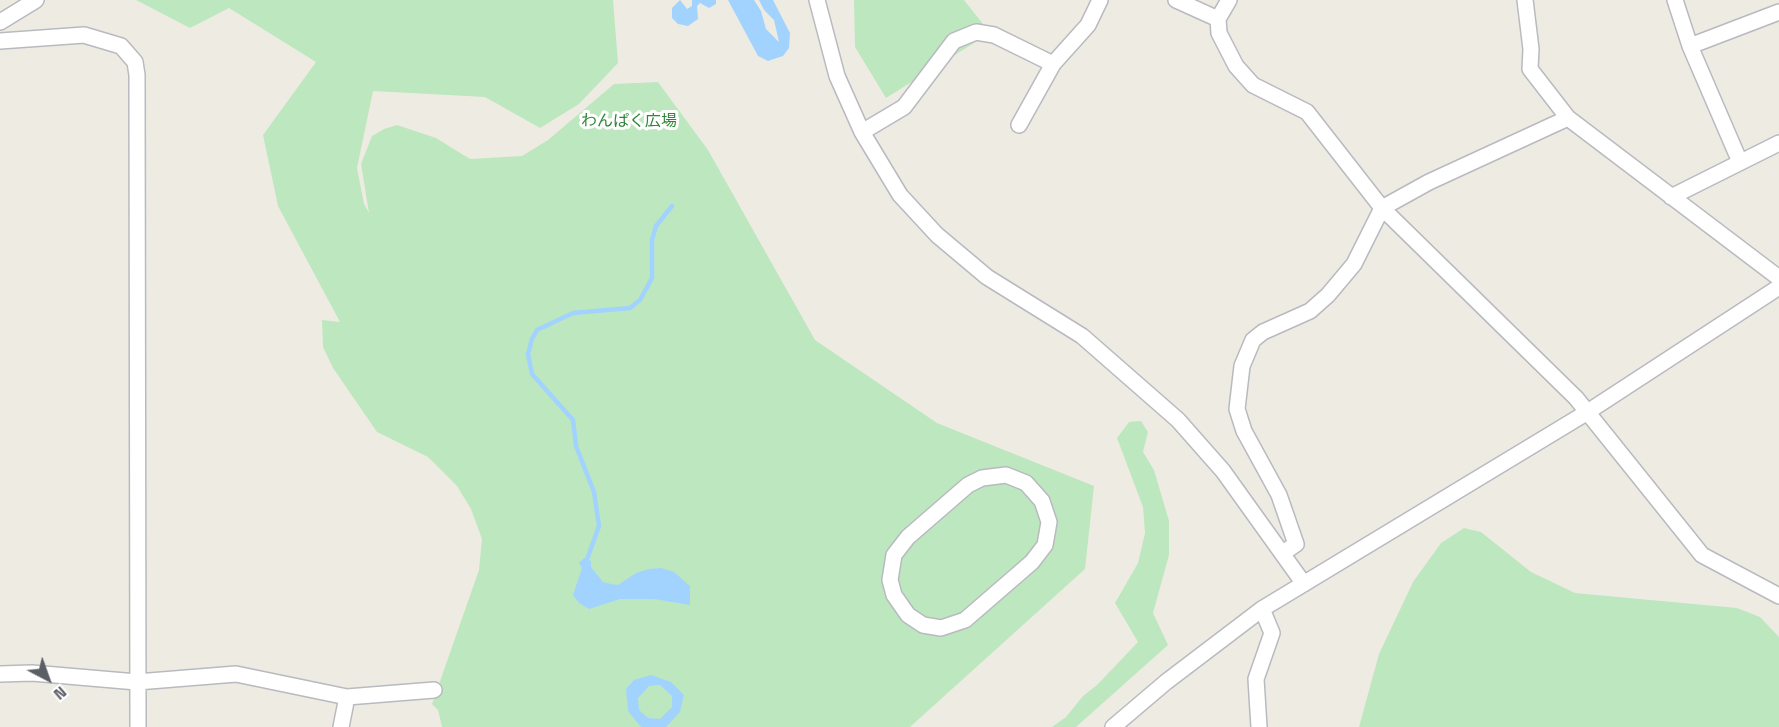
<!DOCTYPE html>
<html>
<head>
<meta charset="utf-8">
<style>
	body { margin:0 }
	#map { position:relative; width:1779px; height:727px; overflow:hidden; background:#eeece2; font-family:"Space Grotesk",sans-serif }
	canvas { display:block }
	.north { position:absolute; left:18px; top:649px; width:60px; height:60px; -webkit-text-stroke:4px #fff; paint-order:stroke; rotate:139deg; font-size:16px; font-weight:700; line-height:24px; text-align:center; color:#5b5e64 }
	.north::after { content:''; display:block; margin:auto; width:21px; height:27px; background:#5b5e64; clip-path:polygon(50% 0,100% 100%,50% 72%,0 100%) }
</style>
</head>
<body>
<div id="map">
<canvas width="1779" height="727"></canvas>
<div class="north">N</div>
</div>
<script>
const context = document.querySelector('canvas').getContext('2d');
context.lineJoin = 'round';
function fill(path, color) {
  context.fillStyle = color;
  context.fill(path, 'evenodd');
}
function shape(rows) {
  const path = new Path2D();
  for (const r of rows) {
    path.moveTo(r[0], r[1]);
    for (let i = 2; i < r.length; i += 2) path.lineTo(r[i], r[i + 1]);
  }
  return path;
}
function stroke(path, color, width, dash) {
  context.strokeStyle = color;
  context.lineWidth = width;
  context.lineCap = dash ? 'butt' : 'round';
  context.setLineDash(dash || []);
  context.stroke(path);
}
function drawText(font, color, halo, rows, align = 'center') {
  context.font = font + ' "Space Grotesk","Noto Sans JP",sans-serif';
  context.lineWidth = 6;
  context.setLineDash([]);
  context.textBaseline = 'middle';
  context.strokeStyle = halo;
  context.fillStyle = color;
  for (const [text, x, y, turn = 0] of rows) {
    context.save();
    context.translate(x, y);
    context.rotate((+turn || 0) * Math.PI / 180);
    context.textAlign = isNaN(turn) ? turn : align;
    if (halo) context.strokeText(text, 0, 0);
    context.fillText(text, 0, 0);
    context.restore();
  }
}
const green = shape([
	[136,0,613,0,618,63,579,104,540,128,485,97,373,91,357,168,364,204,369,213,361,164,372,136,384,129,397,125,436,138,470,159,522,156,548,140,614,84,658,82,708,150,815,340,937,423,1094,486,1085,569,910,727,442,727,438,710,432,704,479,570,482,539,471,509,457,486,428,457,377,432,333,368,323,347,322,320,340,322,278,206,263,135,316,62,229,8,190,28],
	[854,0,964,0,990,33,886,98,855,47],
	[1141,421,1148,432,1143,452,1154,470,1169,521,1169,555,1153,613,1168,645,1076,727,1052,727,1066,717,1083,696,1097,685,1138,642,1115,603,1138,563,1145,533,1143,507,1117,438,1129,422],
	[1464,528,1481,532,1531,572,1575,593,1737,608,1760,617,1779,637,1779,727,1359,727,1379,654,1413,582,1441,543]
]);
const water = shape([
	[680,0,687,9,692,6,692,0,716,0,716,4,709,8,700,3,697,6,698,19,688,26,678,24,672,18,672,8],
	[728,0,754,0,761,11,766,29,779,42,774,20,764,10,759,0,773,0,790,33,789,48,783,56,768,61,758,56],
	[584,558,591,561,591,567,603,582,611,584,618,585,636,573,649,569,661,568,674,572,690,586,690,605,654,599,620,599,589,609,579,603,573,595,582,568,579,563],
	[651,675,671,682,684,695,680,712,666,727,641,727,628,711,626,689,634,680],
	[660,685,672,696,672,707,660,719,648,718,639,710,638,698,649,686]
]);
const stream = shape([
	[585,565,599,526,594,492,576,446,573,420,532,374,528,354,532,339,537,330,573,313,630,308,640,300,652,278,652,240,656,226,672,206]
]);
const minor = shape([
	[817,0,837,76,862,132,900,195,937,235,987,277,1082,336,1178,420,1223,471,1304,584],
	[1176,0,1218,19],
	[1229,0,1218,19,1219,33,1236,66,1253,85,1307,112,1382,208,1576,398,1702,555,1779,596],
	[1525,0,1531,49,1530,69,1568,118,1779,278],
	[1675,0,1690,46,1740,162],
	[0,22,36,0],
	[0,41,84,35,121,46,135,62,137,75,138,727],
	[1690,46,1779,12],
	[1019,125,1053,64],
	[862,132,904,107,954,41,976,32,994,35,1053,64,1088,25,1100,0],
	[1671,197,1779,143],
	[1006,475,1026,483,1042,501,1049,522,1045,545,1032,562,965,620,941,628,923,625,908,615,894,595,890,580,894,555,908,537,968,485,982,478,1006,475],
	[1283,553,1296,544,1279,495,1244,431,1237,409,1242,366,1253,340,1263,332,1310,311,1328,295,1354,264,1382,208,1429,182,1568,118],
	[0,674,32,673,137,682,236,674,347,697,434,690],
	[341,727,347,697],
	[1113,727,1166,682,1262,609,1586,413,1779,287],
	[1259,727,1256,679,1272,633,1262,609]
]);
const parkNames = [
	["わんぱく広場",629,122]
];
fill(green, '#bde7bf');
fill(water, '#a2d3ff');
stroke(stream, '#a2d3ff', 4.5);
stroke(minor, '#b8bac0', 18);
stroke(minor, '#fff', 15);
drawText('16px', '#308638', '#fff', parkNames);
</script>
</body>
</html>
